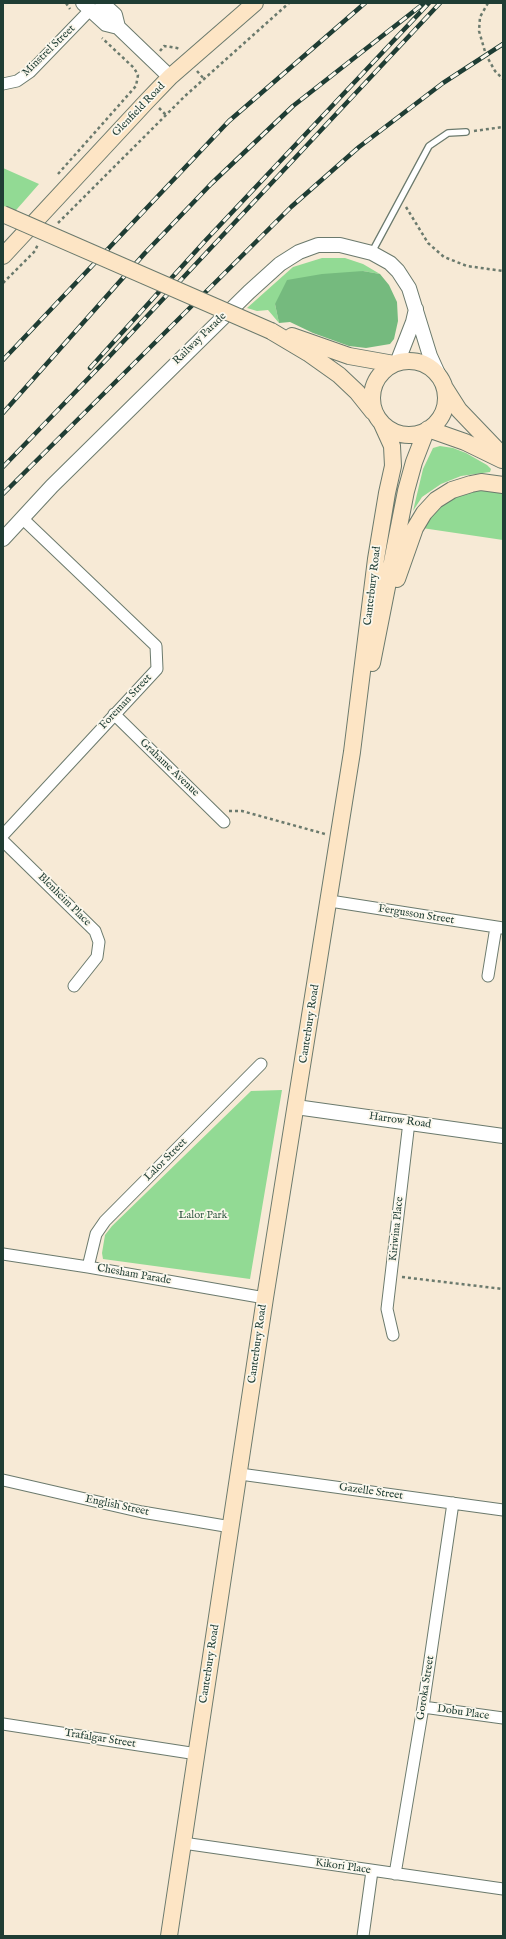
<!DOCTYPE html>
<html>
<head>
<meta charset="utf-8">
<style>
	body { margin:0 }
	#map { position:relative; width:506px; height:1939px; overflow:hidden; background:#f7ead6; font-family:"IM FELL English",serif }
	canvas { display:block }
	.frame { position:absolute; inset:0; border:4px solid #1f3d34; pointer-events:none }
</style>
</head>
<body>
<div id="map">
<canvas width="506" height="1939"></canvas>
<div class="frame"></div>
</div>
<script>
const context = document.querySelector('canvas').getContext('2d');
context.lineJoin = 'round';
function fill(path, color) {
  context.fillStyle = color;
  context.fill(path, 'evenodd');
}
function shape(rows) {
  const path = new Path2D();
  for (const r of rows) {
    if (r.length === 3) {
      path.moveTo(r[0] + r[2], r[1]);
      path.arc(r[0], r[1], r[2], 0, 2 * Math.PI);
      continue;
    }
    path.moveTo(r[0], r[1]);
    for (let i = 2; i < r.length; i += 2) path.lineTo(r[i], r[i + 1]);
  }
  return path;
}
function stroke(path, color, width, dash) {
  context.strokeStyle = color;
  context.lineWidth = width;
  context.lineCap = dash ? 'butt' : 'round';
  context.setLineDash(dash || []);
  context.stroke(path);
}
function drawText(font, color, halo, rows, align = 'center') {
  context.font = font + ' "IM FELL English",serif';
  context.lineWidth = 3.5;
  context.setLineDash([]);
  context.textBaseline = 'middle';
  context.strokeStyle = halo;
  context.fillStyle = color;
  for (const [text, x, y, turn = 0] of rows) {
    context.save();
    context.translate(x, y);
    context.rotate((+turn || 0) * Math.PI / 180);
    context.textAlign = isNaN(turn) ? turn : align;
    if (halo) context.strokeText(text, 0, 0);
    context.fillText(text, 0, 0);
    context.restore();
  }
}
const green = shape([
	[3,168,39,184,3,225],
	[322,258,345,258,363,264,380,274,363,271,275,304,279,323,268,310,257,311,247,308,293,267],
	[440,446,453,448,466,453,487,465,491,469,490,472,461,476,441,484,422,497,413,511,423,469,433,448],
	[477,488,503,489,503,540,422,528,439,507,458,495],
	[282,1090,250,1279,103,1259,102,1253,105,1235,112,1226,251,1091]
]);
const forest = shape([
	[363,271,380,274,389,285,397,302,398,321,394,339,390,344,366,348,349,346,313,333,290,322,279,323,275,304,287,280,322,274]
]);
const path = shape([
	[66,3,70,9],
	[488,3,480,17,479,31,486,55,495,71,503,79],
	[160,51,164,46,177,48,180,50],
	[197,71,204,79],
	[159,108,166,115],
	[474,131,503,127],
	[58,174,136,86,138,75,134,68,102,38],
	[406,207,428,243,444,257,467,266,503,271],
	[58,223,185,96,289,3],
	[3,283,35,251,38,244],
	[229,811,242,811,325,834],
	[402,1277,503,1289]
]);
const service = shape([
	[372,252,429,146,448,133,466,132]
]);
const minor = shape([
	[3,84,17,81,30,72,90,10],
	[114,714,224,822],
	[3,835,157,669,156,646,22,518],
	[3,841,95,931,99,942,97,957,74,986],
	[330,901,503,928],
	[488,976,496,927],
	[3,1254,88,1267,265,1298],
	[88,1267,96,1234,105,1221,261,1064],
	[393,1335,387,1309,409,1122],
	[240,1474,503,1510],
	[3,1480,142,1512,231,1527],
	[423,1707,503,1718],
	[3,1724,197,1754],
	[183,1843,503,1889],
	[395,1874,423,1707,453,1503],
	[363,1936,372,1871]
]);
const tertiary = shape([
	[83,3,106,24,118,27,170,77],
	[102,3,115,15,118,27],
	[397,363,413,322,416,309],
	[3,539,52,486,249,292,280,264,299,252,318,245,340,245,372,253,390,263,398,271,409,288,430,356,440,378],
	[296,1107,503,1136]
]);
const secondary = shape([
	[3,256,146,102,170,77,255,3],
	[271,331,308,353,339,375,357,392,373,412],
	[292,336,349,356,394,364],
	[409,398,37],
	[445,388,459,410,503,456],
	[428,429,465,442,502,460],
	[397,579,415,528,424,513,436,500,452,490,471,484,481,482,503,485],
	[372,663,406,491,414,462,426,431],
	[169,1936,265,1298,352,752,376,559,387,493,393,466,392,446,382,424]
]);
const rail = shape([
	[3,360,229,121,365,3],
	[90,368,205,241,429,3],
	[3,413,145,253,211,184,293,106,423,4],
	[3,467,107,359,440,3],
	[3,494,291,207,359,147,443,83,503,44]
]);
const secondaryBridge = shape([
	[3,214,271,331]
]);
const streetNames = [
	["Minstrel Street",49,51,-44],
	["Glenfield Road",139,110,-46],
	["Railway Parade",200,339,-44],
	["Canterbury Road",373,586,-83],
	["Foreman Street",126,702,-47],
	["Grahame Avenue",169,768,44],
	["Blenheim Place",64,900,45],
	["Fergusson Street",416,915,9],
	["Canterbury Road",310,1024,-81],
	["Harrow Road",400,1121,8],
	["Lalor Street",166,1160,-45],
	["Kiriwina Place",397,1229,-84],
	["Chesham Parade",134,1275,10],
	["Canterbury Road",258,1344,-82],
	["Gazelle Street",371,1492,8],
	["English Street",117,1506,12],
	["Canterbury Road",210,1664,-81],
	["Goroka Street",426,1688,-81],
	["Dobu Place",463,1713,8],
	["Trafalgar Street",100,1739,9],
	["Kikori Place",343,1867,8]
];
const parkNames = [
	["Lalor Park",203,1216]
];
fill(green, '#92da94');
fill(forest, '#75ba7e');
stroke(service, '#6b7a6d', 8);
stroke(minor, '#6b7a6d', 13);
stroke(tertiary, '#6b7a6d', 16);
stroke(secondary, '#6b7a6d', 18);
stroke(path, '#6b7a6d', 2.5, [3, 3]);
stroke(service, '#fff', 5.5);
stroke(minor, '#fff', 11);
stroke(tertiary, '#fff', 14);
stroke(secondary, '#fde5c5', 16);
stroke(rail, '#1f3d34', 4.5);
stroke(rail, '#fbf7ec', 3, [9]);
stroke(secondaryBridge, '#6b7a6d', 18, []);
stroke(secondaryBridge, '#fde5c5', 16);
drawText('11px', '#1f3d34', '#fbf7ec', streetNames);
drawText('11px', '#365c47', '#fbf7ec', parkNames);
</script>
</body>
</html>
